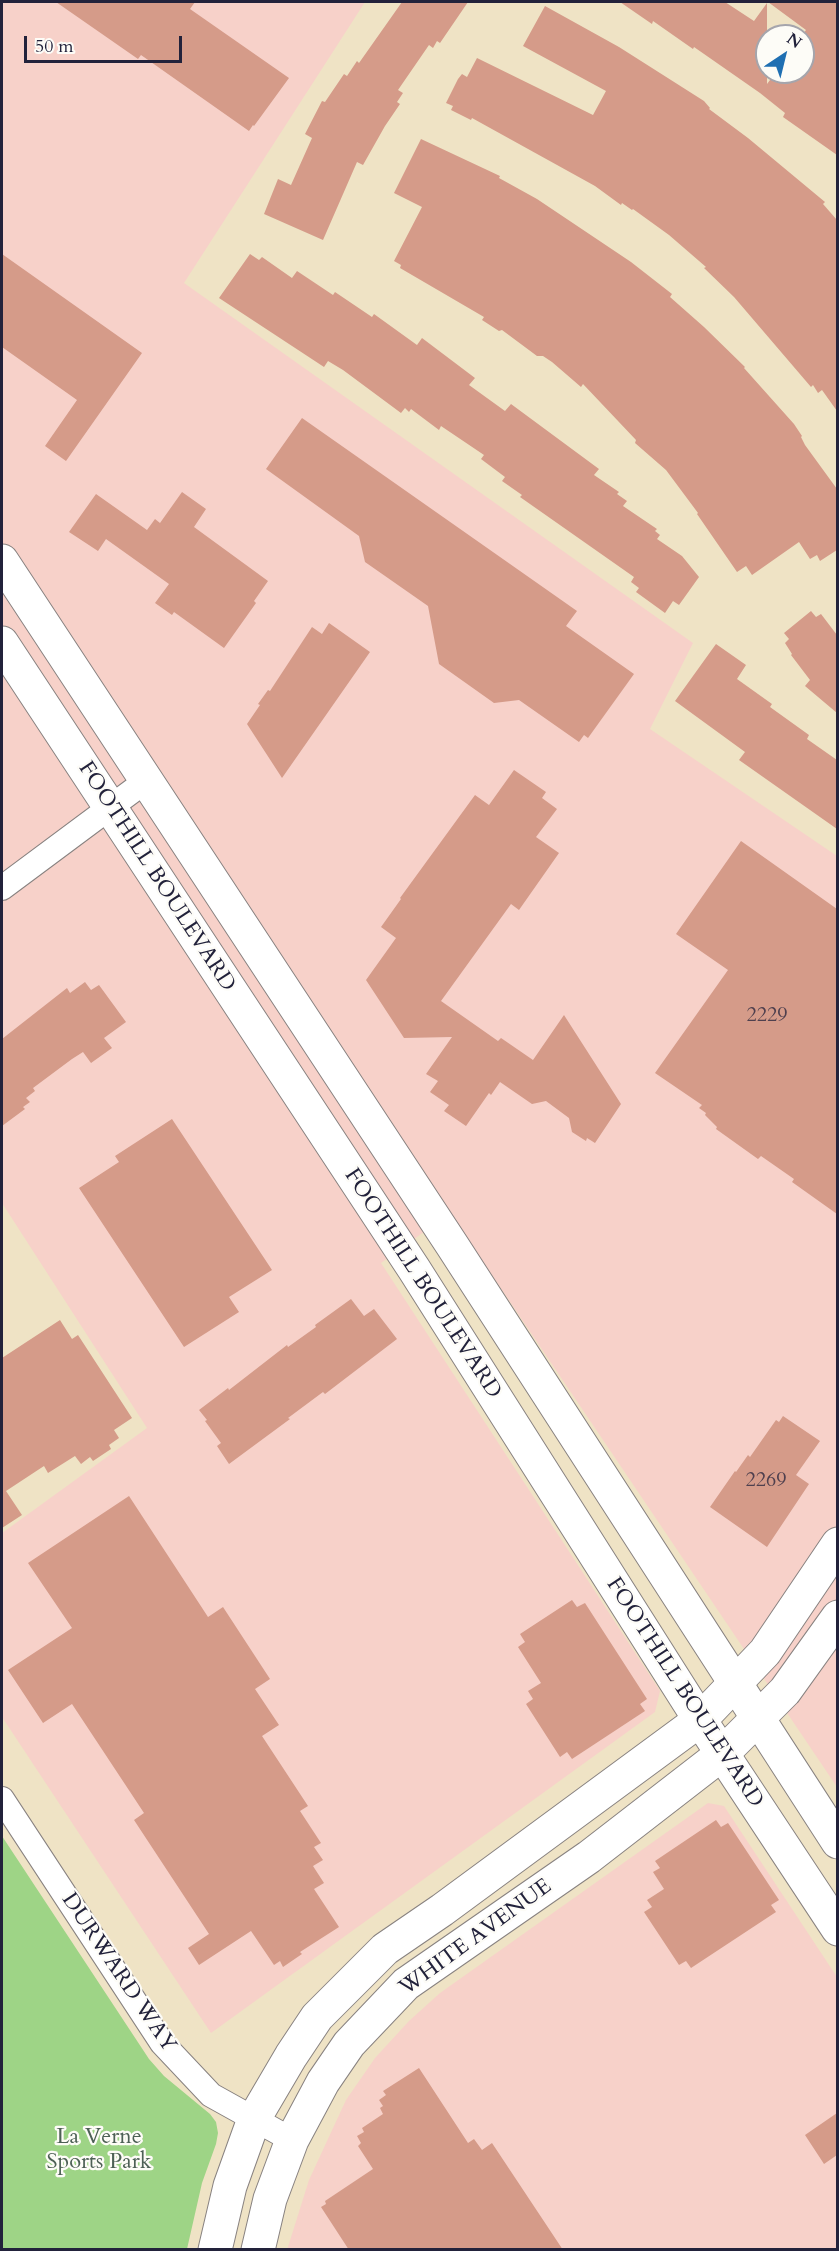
<!DOCTYPE html>
<html>
<head>
<meta charset="utf-8">
<style>
	body { margin:0 }
	#map { position:relative; width:839px; height:2251px; overflow:hidden; background:#efe3c5; font-family:Cardo,serif }
	canvas { display:block }
	.frame { position:absolute; inset:0; border:3px solid #22223b; pointer-events:none }
	.north { position:absolute; left:755px; top:24px; width:60px; height:60px; box-sizing:border-box; background:#fdfcf7; border:2px solid #a5a5ac; border-radius:50%; rotate:35deg; font-size:16px; font-weight:700; line-height:24px; text-align:center; color:#22223b }
	.north::after { content:''; display:block; margin:auto; width:21px; height:27px; background:#1f6fb2; clip-path:polygon(50% 0,100% 100%,50% 72%,0 100%) }
	.scale { position:absolute; left:24px; top:36px; width:158px; height:27px; box-sizing:border-box; border:3px solid #22223b; border-top:0; padding-left:8px; font-size:18px; line-height:21px; white-space:nowrap; color:#22223b; -webkit-text-stroke:4px #fdfcf7; paint-order:stroke }
</style>
</head>
<body>
<div id="map">
<canvas width="839" height="2251"></canvas>
<div class="frame"></div>
<div class="north">N</div>
<div class="scale">50 m</div>
</div>
<script>
const context = document.querySelector('canvas').getContext('2d');
context.lineJoin = 'round';
function fill(path, color) {
  context.fillStyle = color;
  context.fill(path, 'evenodd');
}
function shape(rows) {
  const path = new Path2D();
  for (const r of rows) {
    path.moveTo(r[0], r[1]);
    for (let i = 2; i < r.length; i += 2) path.lineTo(r[i], r[i + 1]);
  }
  return path;
}
function stroke(path, color, width, dash) {
  context.strokeStyle = color;
  context.lineWidth = width;
  context.lineCap = dash ? 'butt' : 'round';
  context.setLineDash(dash || []);
  context.stroke(path);
}
function drawText(font, color, halo, rows, align = 'center') {
  context.font = font + ' Cardo,serif';
  context.lineWidth = 4.5;
  context.setLineDash([]);
  context.textBaseline = 'middle';
  context.strokeStyle = halo;
  context.fillStyle = color;
  for (const [text, x, y, turn = 0] of rows) {
    context.save();
    context.translate(x, y);
    context.rotate((+turn || 0) * Math.PI / 180);
    context.textAlign = isNaN(turn) ? turn : align;
    if (halo) context.strokeText(text, 0, 0);
    context.fillText(text, 0, 0);
    context.restore();
  }
}
const built = shape([
	[2,2,365,2,184,283,693,643,650,729,837,856,837,1787,450,1213,381,1263,660,1691,655,1712,211,2033,2,1717,2,1533,147,1428,2,1203],
	[708,1803,724,1806,837,1977,837,2249,287,2250,309,2180,346,2100,375,2058,409,2021,440,1993]
]);
const green = shape([
	[2,1836,149,2059,164,2076,210,2114,216,2122,218,2133,216,2144,202,2183,187,2249,2,2249]
]);
const building = shape([
	[56,2,195,2,190,9,289,78,254,126,253,125,249,131,141,55,138,59],
	[402,2,468,2,440,43,437,41,433,48,429,45,398,90,403,93,397,102,400,104,385,126,363,165,357,162,323,240,264,214,278,179,291,185,312,138,305,134,322,101,325,102,344,74,347,76,357,61,359,63],
	[620,2,725,2,754,21,767,3,767,84,776,72,803,72,803,34,806,30,768,2,837,2,837,155,783,117,785,113,760,93,694,47,693,49,653,21,652,24],
	[545,6,619,47,704,101,710,108,709,109,748,138,825,202,823,204,837,220,837,411,822,390,818,393,813,385,811,387,734,297,704,268,706,267,669,235,633,209,632,210,622,203,621,205,595,186,472,118,471,120,451,110,453,106,446,103,458,79,462,74,467,77,477,58,593,115,606,91,523,46],
	[421,139,500,176,499,178,537,199,631,262,672,294,670,297,704,327,745,367,744,368,794,424,802,436,801,437,805,445,837,489,837,550,820,561,817,555,810,559,799,542,752,575,746,566,737,572,697,514,698,513,666,470,635,443,636,440,583,384,581,387,552,362,543,356,537,356,502,330,499,331,482,320,484,317,400,268,401,265,394,261,422,207,394,193],
	[2,254,142,353,66,461,45,446,77,400,2,347],
	[250,254,259,260,262,257,292,278,297,271,333,295,335,292,372,317,374,314,417,345,422,338,475,378,469,385,505,411,511,404,599,469,594,475,619,492,617,494,627,501,623,506,657,529,655,531,660,535,657,539,682,556,699,577,679,605,673,601,665,613,636,592,639,588,631,582,634,577,520,497,522,495,502,481,505,477,481,459,484,455,441,426,439,430,411,409,409,412,405,408,401,413,343,370,328,361,324,367,219,298],
	[302,418,577,611,566,626,634,674,588,738,584,735,579,742,519,700,494,703,439,664,428,606,365,562,359,536,266,469],
	[182,492,206,509,194,527,268,581,254,601,256,603,224,648,174,612,172,615,155,603,169,584,106,539,98,551,69,532,96,494,147,530,155,519,160,523],
	[811,611,816,617,821,614,837,635,837,713,805,686,810,680,791,655,792,654,785,643,789,639,784,633],
	[329,623,370,652,282,778,247,724,260,705,258,704,268,690,270,691,312,627,322,634],
	[716,644,746,665,737,679,772,704,770,707,809,735,807,739,837,760,837,829,739,760,745,752,675,701],
	[514,770,546,792,542,798,557,809,536,837,559,853,519,910,511,904,441,1001,498,1041,501,1038,533,1060,564,1015,621,1104,595,1143,587,1138,586,1141,572,1132,569,1118,546,1101,532,1104,500,1082,491,1095,489,1093,466,1126,444,1111,449,1105,430,1092,438,1081,426,1074,452,1037,404,1038,366,980,396,938,381,927,401,899,400,898,475,795,489,805],
	[741,841,837,909,837,1214,792,1182,794,1179,761,1156,758,1159,716,1129,717,1127,705,1115,706,1113,699,1108,702,1105,655,1073,728,970,676,934],
	[85,982,91,990,99,985,126,1022,104,1038,112,1048,91,1063,83,1052,72,1059,33,1088,35,1091,26,1098,30,1102,23,1107,25,1109,2,1126,2,1039,67,988,70,993],
	[172,1119,272,1270,229,1297,239,1312,184,1347,79,1188,119,1162,115,1156],
	[351,1299,364,1316,374,1309,397,1339,325,1394,323,1392,288,1418,290,1419,229,1464,217,1446,221,1443,205,1421,207,1420,199,1410,228,1388,229,1390,287,1345,288,1347,316,1327,315,1325],
	[60,1320,72,1339,78,1335,132,1418,114,1430,119,1438,109,1445,111,1449,93,1461,90,1457,81,1464,75,1456,48,1473,44,1466,6,1491,22,1515,2,1528,2,1358],
	[783,1416,820,1441,796,1475,809,1484,767,1547,710,1507,735,1471,736,1472,748,1455,750,1457,776,1420,779,1422],
	[129,1496,208,1617,223,1607,270,1679,255,1689,279,1725,262,1736,308,1806,300,1811,321,1843,314,1847,323,1860,313,1866,324,1883,314,1889,339,1927,300,1952,302,1954,283,1967,280,1961,274,1965,251,1931,199,1965,188,1948,209,1934,134,1820,144,1813,72,1704,43,1723,8,1670,72,1628,28,1563],
	[572,1600,577,1607,585,1603,647,1699,640,1704,645,1711,572,1759,567,1752,560,1757,526,1704,533,1699,528,1691,541,1683,518,1647,525,1642,520,1634],
	[716,1820,721,1827,728,1823,779,1900,771,1905,776,1912,691,1968,686,1961,679,1965,644,1912,652,1907,647,1900,664,1889,653,1872,660,1868,655,1861],
	[419,2068,468,2143,474,2139,482,2150,492,2143,563,2250,349,2250,321,2207,326,2204,325,2201,373,2169,358,2146,361,2143,357,2136,364,2132,362,2128,383,2114,380,2108,383,2106,379,2100,386,2095,383,2091],
	[837,2113,837,2155,824,2164,805,2135]
]);
const street = shape([
	[2,888,147,780],
	[2,1799,162,2043,211,2095,292,2140]
]);
const secondary = shape([
	[215,2250,230,2186,254,2119,291,2056,317,2017,385,1949,442,1910,700,1720,765,1652,838,1544],
	[258,2250,270,2199,292,2140,323,2082,349,2044,406,1984,589,1857,722,1754,785,1691,838,1617]
]);
const primary = shape([
	[2,561,452,1245,838,1842],
	[2,643,414,1269,700,1720,838,1929]
]);
const numberNames = [
	["2229",767,1016],
	["2269",766,1481]
];
const streetNames = [
	["FOOTHILL BOULEVARD",156,877,57],
	["FOOTHILL BOULEVARD",422,1284,57],
	["FOOTHILL BOULEVARD",684,1693,57],
	["WHITE AVENUE",476,1938,-36],
	["DURWARD WAY",118,1973,56]
];
const parkNames = [
	["La Verne",99,2138],
	["Sports Park",99,2163]
];
fill(built, '#f7d1c9');
fill(green, '#9ed486');
fill(building, '#d59b89');
stroke(street, '#888280', 26);
stroke(secondary, '#888280', 35);
stroke(primary, '#888280', 35);
stroke(street, '#fff', 24);
stroke(secondary, '#fff', 33);
stroke(primary, '#fff', 33);
drawText('20px', '#4f404e', null, numberNames);
drawText('22px', '#22223b', '#fdfcf7', streetNames);
drawText('22px', '#4d6055', '#fdfcf7', parkNames);
</script>
</body>
</html>
